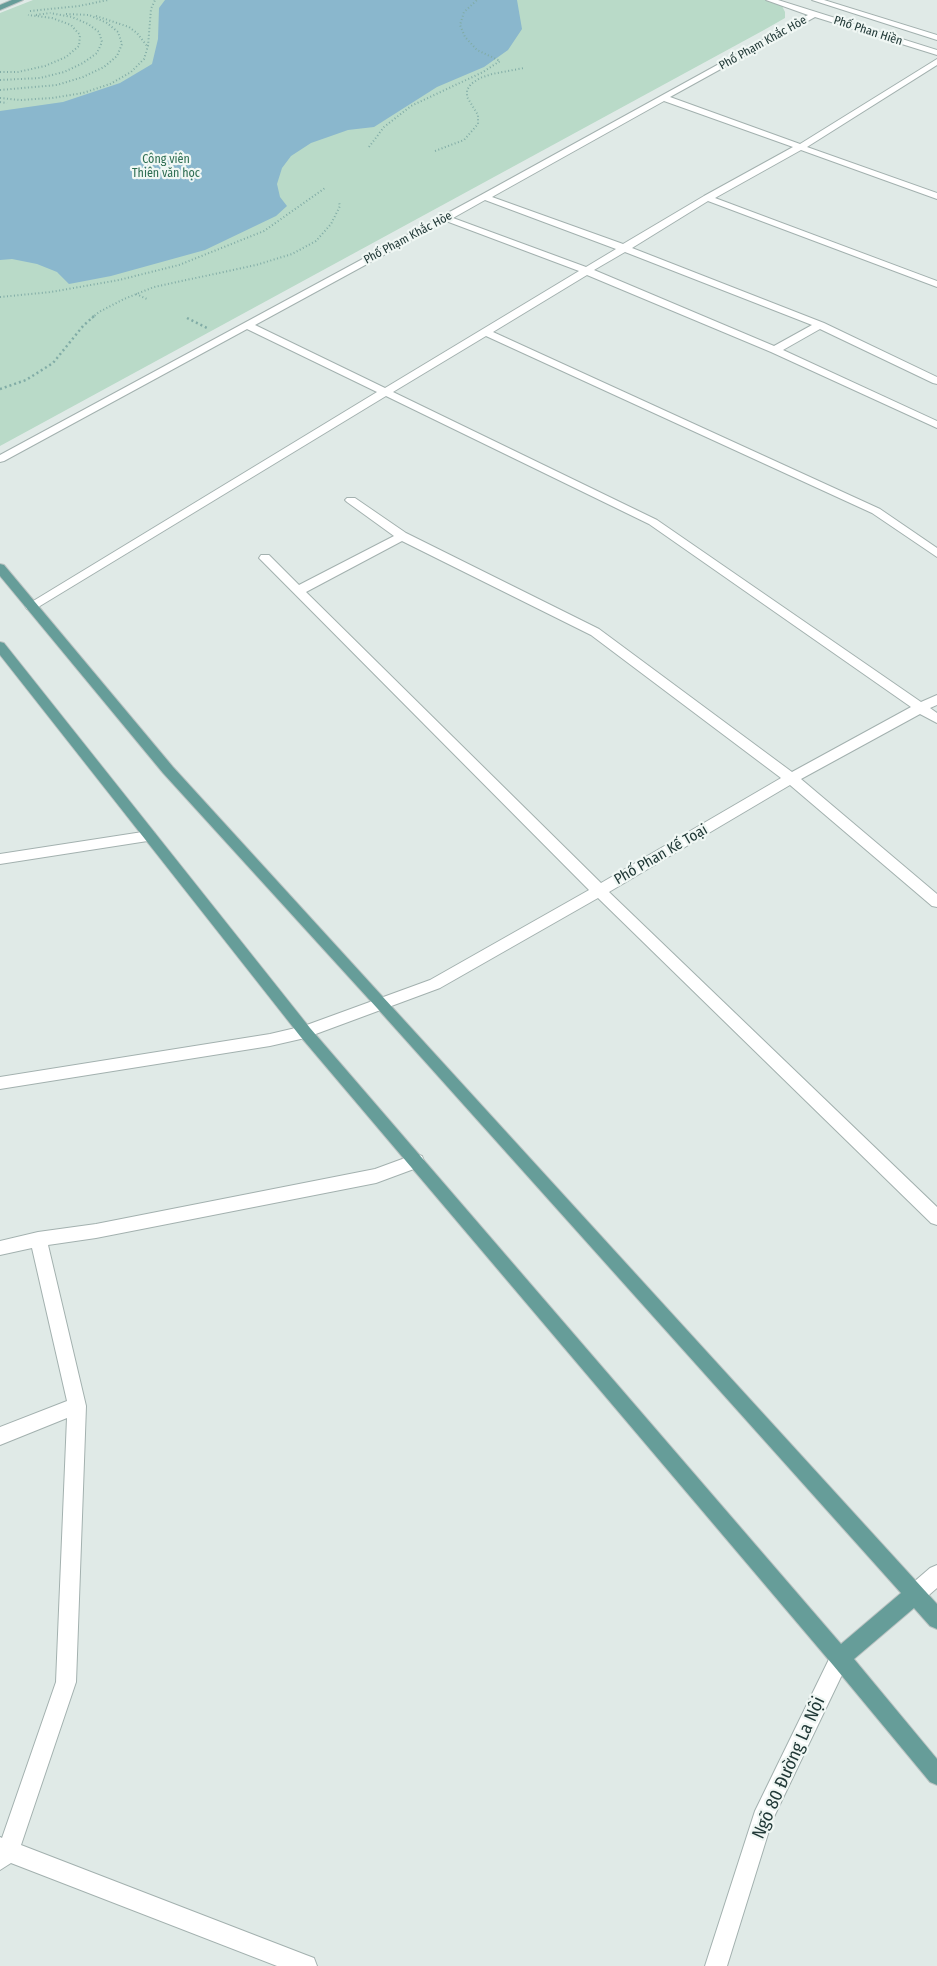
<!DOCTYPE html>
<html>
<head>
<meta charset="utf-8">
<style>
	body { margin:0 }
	canvas { display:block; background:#e0eae7 }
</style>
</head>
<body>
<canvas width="937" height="1966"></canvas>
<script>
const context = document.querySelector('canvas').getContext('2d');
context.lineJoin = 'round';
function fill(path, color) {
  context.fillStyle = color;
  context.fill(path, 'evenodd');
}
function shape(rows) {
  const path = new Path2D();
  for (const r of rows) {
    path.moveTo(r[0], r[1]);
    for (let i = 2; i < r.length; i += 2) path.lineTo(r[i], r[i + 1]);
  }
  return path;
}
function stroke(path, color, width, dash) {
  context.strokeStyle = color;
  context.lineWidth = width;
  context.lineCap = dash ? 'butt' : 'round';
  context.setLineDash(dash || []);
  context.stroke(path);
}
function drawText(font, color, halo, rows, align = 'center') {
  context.font = font + ' "Fira Sans Condensed",sans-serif';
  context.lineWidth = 4.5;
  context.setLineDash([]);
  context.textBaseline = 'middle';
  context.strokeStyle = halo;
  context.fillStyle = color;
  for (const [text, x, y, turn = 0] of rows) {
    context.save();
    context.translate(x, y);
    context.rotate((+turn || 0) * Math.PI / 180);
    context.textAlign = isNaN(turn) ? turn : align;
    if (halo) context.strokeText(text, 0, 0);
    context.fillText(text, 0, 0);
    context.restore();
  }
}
const green = shape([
	[33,0,770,0,781,4,785,12,785,18,764,30,0,446,0,13]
]);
const water = shape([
	[165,0,517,0,522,29,508,50,484,67,437,87,374,127,348,130,331,136,311,143,291,156,282,168,277,184,280,197,287,206,276,216,205,250,111,276,69,284,57,272,37,264,12,259,0,260,0,111,63,102,120,83,152,64,158,39,159,8]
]);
const pathFar1 = shape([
	[30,11,79,6,108,0],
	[66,14,90,15],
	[36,15,50,13],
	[96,16,129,27,137,33,147,46],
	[0,72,18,72,45,66,66,57,79,46,80,35,71,25,52,18,28,15],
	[0,80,40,78,64,72,83,63,97,53,102,42,99,32,88,24,72,17,50,13],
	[0,90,57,85,83,77,104,67,117,56,122,44,118,32,107,23,89,15],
	[0,98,20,100,52,98,83,93,110,84,131,72,144,59,148,46,151,9,155,0],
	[0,102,7,103],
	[369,147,384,127,411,106,483,72,500,61,477,50,465,37,460,25,464,12,477,0],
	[435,151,464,140,478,124,478,115,467,97,467,90,471,84,480,78,492,74,524,68],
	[136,294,147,299],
	[0,297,51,292,119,280,179,265,264,231,325,188],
	[92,318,99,312,124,299,154,287,256,265,292,254,316,241,331,224,340,206,339,202]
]);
const path = shape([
	[187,318,207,328],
	[0,389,26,380,53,363,83,326,94,316]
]);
const minor = shape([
	[766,0,778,0,937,50,937,55,815,17,670,97,800,144,937,59,937,65,807,147,937,193,937,199,801,150,715,198,937,281,937,287,708,201,632,248,824,323,937,377,937,384,933,383,820,329,783,350,937,421,937,428,771,352,587,275,493,332,880,509,937,548,937,557,872,513,486,336,393,392,657,520,921,702,937,695,937,705,930,708,937,713,937,723,920,714,801,779,937,894,937,907,932,906,790,785,609,892,937,1207,937,1225,931,1223,598,898,440,988,305,1038,270,1046,0,1089,0,1077,270,1034,304,1026,430,980,589,890,259,558,261,555,269,555,299,585,394,536,347,502,345,500,347,498,355,498,406,533,599,629,792,772,911,707,649,524,386,396,35,609,27,609,25,606,377,392,247,329,4,461,0,462,0,455,481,195,808,15,766,0],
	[664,101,793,147,704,196,623,244,492,197,664,101],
	[485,200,616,249,586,267,453,218,485,200],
	[446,221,579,271,385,388,255,325,446,221],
	[625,252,812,325,774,346,594,270,625,252],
	[402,541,591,635,781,778,601,883,306,592,402,541],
	[812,0,824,0,937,35,937,40,812,0],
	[149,831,154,832,156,836,154,840,0,864,0,854,149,831],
	[416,1154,422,1156,424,1161,422,1166,376,1183,96,1238,48,1245,86,1406,76,1682,21,1845,306,1955,314,1958,317,1966,277,1966,11,1863,0,1870,0,1837,2,1838,56,1682,67,1418,0,1445,0,1427,67,1401,32,1248,0,1255,0,1241,38,1232,96,1224,375,1169,416,1154],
	[937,1565,937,1588,922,1601,915,1604,908,1601,905,1594,908,1587,930,1568,937,1565],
	[840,1648,847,1651,850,1658,772,1821,727,1966,705,1966,755,1811,833,1651,840,1648]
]);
const major = shape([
	[12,0,23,0,0,10,0,5,12,0],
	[0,564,4,565,173,767,937,1604,937,1629,930,1626,914,1608,854,1659,937,1759,937,1785,930,1782,833,1665,300,1036,0,655,0,642,4,643,310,1028,841,1644,901,1593,377,1008,163,773,0,576,0,564]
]);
const farStreetnames = [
	["Phố Phan Hiền",868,31,18],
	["Phố Phạm Khắc Hòe",763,43,-29],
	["Phố Phạm Khắc Hòe",408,238,-28]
];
const farParknames = [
	["Công viên",166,160],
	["Thiên văn học",166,174]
];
const streetNames = [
	["Phố Phan Kế Toại",661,855,-30]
];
const nearStreetnames = [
	["Ngõ 80 Đường La Nội",789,1768,-66]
];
fill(green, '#b9dac8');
fill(water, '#8ab7cd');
stroke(minor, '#a3b1af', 2);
stroke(major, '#bcc4c3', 2);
stroke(pathFar1, '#81aca6', 2, [1, 2.5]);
stroke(path, '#81aca6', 2.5, [2, 3]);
fill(minor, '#fff');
fill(major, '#669d99');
drawText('12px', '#213937', '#f0f7f4', farStreetnames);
drawText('12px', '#2e6e52', '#f0f7f4', farParknames);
drawText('15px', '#213937', '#f0f7f4', streetNames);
drawText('18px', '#213937', '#f0f7f4', nearStreetnames);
</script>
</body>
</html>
